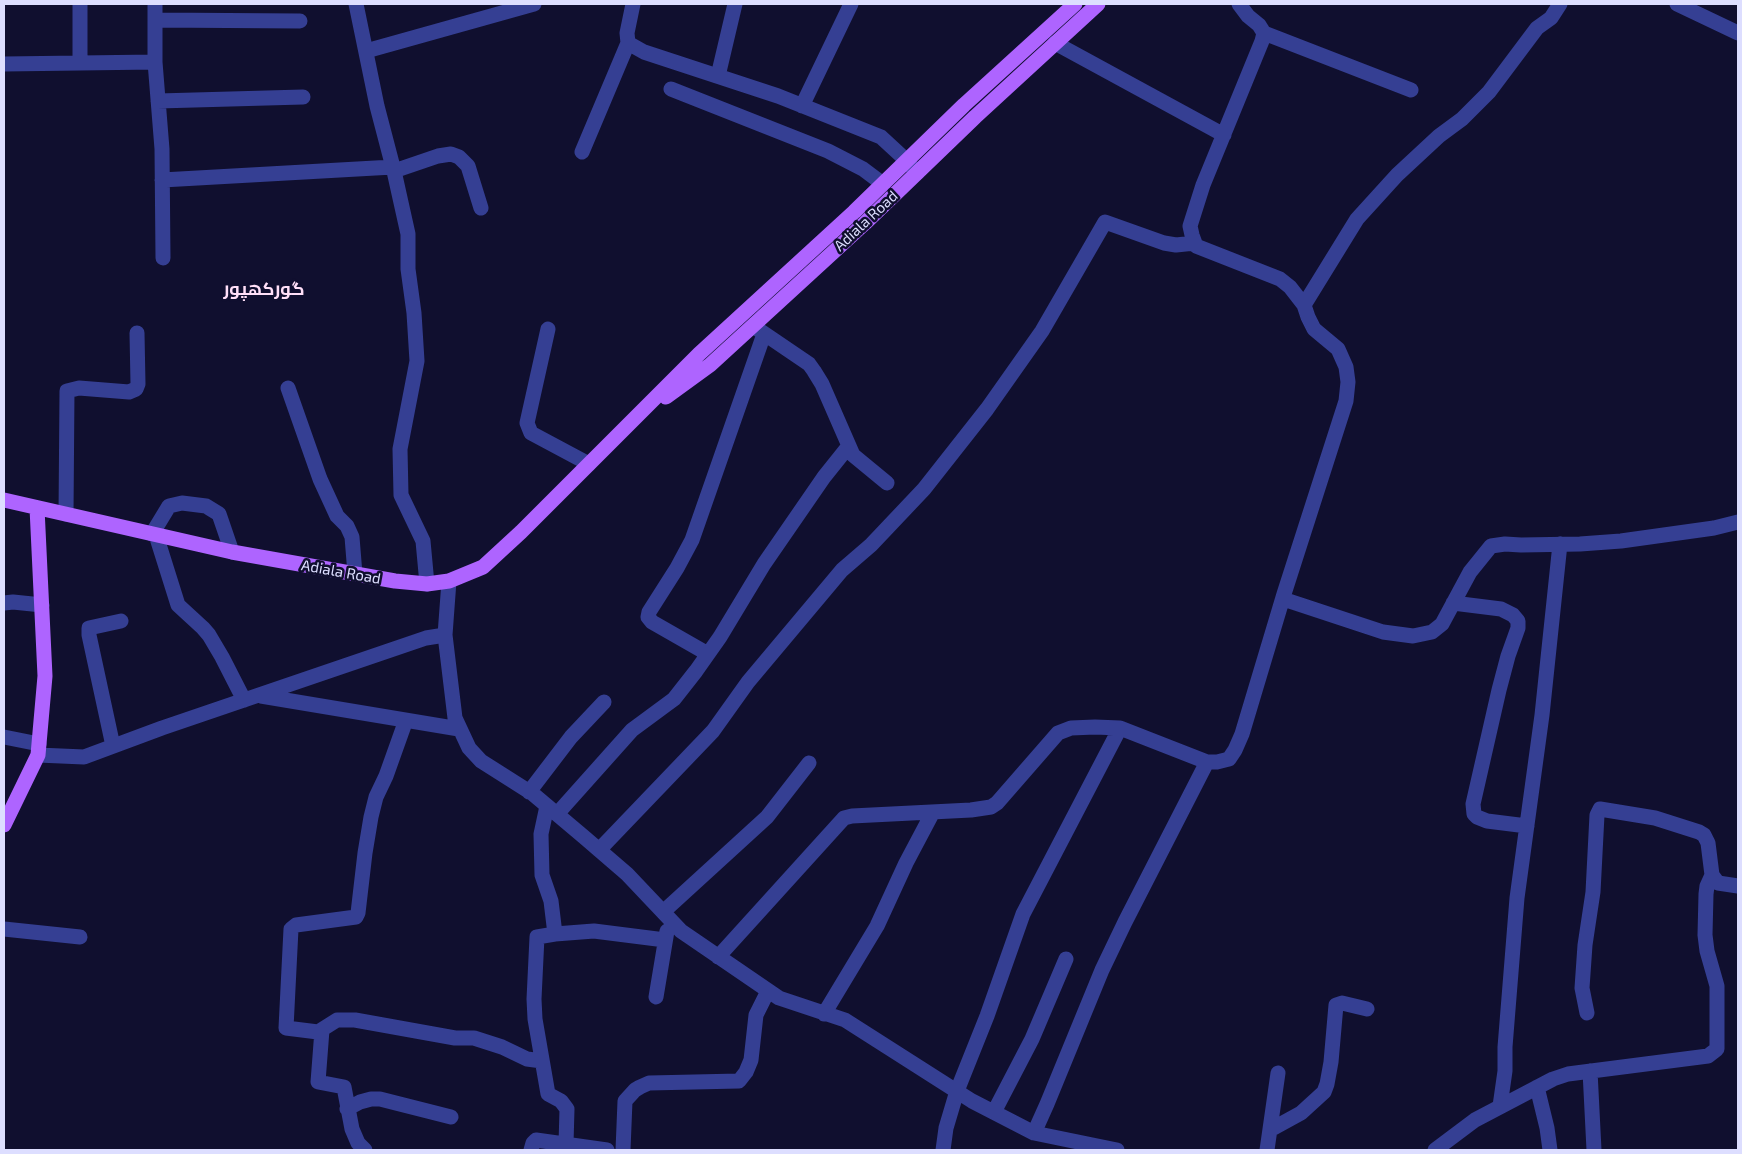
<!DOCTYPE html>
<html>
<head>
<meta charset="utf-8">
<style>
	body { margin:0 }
	#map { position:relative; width:1742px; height:1154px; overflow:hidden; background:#100f2f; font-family:"Exo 2",sans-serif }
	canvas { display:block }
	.frame { position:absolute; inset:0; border:5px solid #dddeff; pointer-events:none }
</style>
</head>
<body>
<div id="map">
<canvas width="1742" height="1154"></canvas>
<div class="frame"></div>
</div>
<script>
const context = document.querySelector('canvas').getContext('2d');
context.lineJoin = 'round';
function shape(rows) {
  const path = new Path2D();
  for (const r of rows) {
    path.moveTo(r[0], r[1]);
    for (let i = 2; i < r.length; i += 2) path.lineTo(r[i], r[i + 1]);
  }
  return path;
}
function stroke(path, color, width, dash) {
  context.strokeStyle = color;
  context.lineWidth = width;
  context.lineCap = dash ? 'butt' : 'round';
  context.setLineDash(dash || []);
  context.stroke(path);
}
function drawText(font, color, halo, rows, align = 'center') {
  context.font = font + ' "Exo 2",Cairo,sans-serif';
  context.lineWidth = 5;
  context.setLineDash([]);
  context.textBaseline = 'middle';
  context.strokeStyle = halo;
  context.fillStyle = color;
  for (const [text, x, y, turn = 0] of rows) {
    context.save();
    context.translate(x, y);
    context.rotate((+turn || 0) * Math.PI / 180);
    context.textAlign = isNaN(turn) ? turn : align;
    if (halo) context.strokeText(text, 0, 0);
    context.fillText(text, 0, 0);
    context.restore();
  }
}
const minor = shape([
	[155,4,155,62,162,149,163,258],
	[356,4,377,106,394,171,408,234,408,269,414,313,417,361,400,449,401,495,423,541,427,584],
	[633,4,627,33,628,43,644,52,778,96,881,137,907,161,917,173],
	[1677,4,1738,33],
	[155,20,300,21],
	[1264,33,1411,90],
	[1055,43,1224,135],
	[366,51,534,4],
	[80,63,80,4],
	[4,64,155,62],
	[718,76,735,4],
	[671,89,828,151,863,169,883,184],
	[158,101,303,97],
	[802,106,851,4],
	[582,152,628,43],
	[394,171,438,156,451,154,459,157,468,166,481,208],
	[162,180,393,167],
	[1304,305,1357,219,1397,175,1439,136,1462,119,1489,92,1537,28,1551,18,1560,4],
	[756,328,809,364,814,371,822,384,853,455,887,483],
	[548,329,527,423,531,433,589,464],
	[288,388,320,479,337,516,347,526,352,537,355,574],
	[66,514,67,391,79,388,129,392,136,389,138,384,137,333],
	[152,534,169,506,182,503,206,506,219,514,232,552],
	[156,535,178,605,203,628,209,635,222,657,244,700],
	[449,581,445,635,455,718,469,748,481,761,533,794,584,837,627,874,681,931,779,998,845,1020,972,1101,1034,1133,1117,1150],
	[1283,599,1383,632,1413,636,1432,632,1442,624,1470,572,1491,546,1505,544,1521,545,1580,544,1621,541,1714,528,1738,522],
	[4,603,13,602,42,605],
	[1453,603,1501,609,1513,615,1518,621,1518,628,1508,656,1499,690,1473,804,1474,814,1477,817,1487,821,1527,826],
	[708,654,652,622,648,617,649,612,677,568,692,540,764,334],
	[261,696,459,729],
	[406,720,386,776,376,797,371,817,365,853,358,913,356,917,296,925,291,929,286,1028,318,1032,337,1020,355,1020,455,1038,474,1038,502,1047,527,1059,542,1061],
	[4,737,39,744],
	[113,746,89,635,89,628,121,621],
	[38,755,84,757,162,728,426,638,445,635],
	[529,792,571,737,604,702],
	[547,806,541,834,542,875,551,901,555,934],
	[557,814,632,730,674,699,696,671,720,637,764,564,824,477,848,447],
	[599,850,713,731,748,682,842,570,871,545,924,489,987,409,1042,331,1105,222,1164,243,1176,245,1195,243],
	[663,912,767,817,809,763],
	[4,929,80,937],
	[718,957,844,818,852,816,971,810,991,807,997,803,1058,733,1071,728,1095,727,1120,728,1207,762,1217,762,1229,759,1235,750,1242,734,1284,594,1346,401,1348,382,1346,367,1338,349,1314,329,1308,317,1304,305,1290,287,1280,279,1196,246,1192,235,1190,226,1203,185,1262,41,1264,33,1259,25,1248,16,1239,4],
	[656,997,667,931],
	[1587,1013,1582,988,1585,945,1593,892,1597,815,1600,809,1655,818,1699,832,1704,835,1708,843,1712,875,1718,883,1738,886],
	[824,1014,877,926,906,863,933,812],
	[322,1030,318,1082,344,1087,352,1129,358,1143,365,1150],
	[1590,1071,1594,1150],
	[1537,1087,1547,1128,1550,1150],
	[1500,1106,1505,1071,1505,1047,1517,898,1542,715,1560,544],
	[347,1109,360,1102,371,1099,380,1099,451,1117],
	[994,1112,1032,1039,1066,959],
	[1270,1130,1301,1113,1324,1092,1327,1084,1331,1062,1336,1005,1342,1003,1367,1009],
	[1034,1133,1047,1104,1102,970,1125,922,1207,762],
	[566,1144,567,1109,561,1101,548,1094,535,1019,534,999,537,937,555,934,594,931,665,940],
	[531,1150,533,1143,536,1140,607,1150],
	[623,1150,625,1101,635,1090,640,1087,649,1083,739,1081,746,1072,751,1060,756,1015,768,991],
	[943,1150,946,1128,957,1091,987,1016,1023,914,1120,728],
	[1267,1150,1278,1073],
	[1435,1150,1475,1120,1553,1079,1568,1074,1708,1056,1717,1049,1717,986,1707,951,1705,935,1706,894,1707,886,1712,875]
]);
const major = shape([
	[666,397,710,365,865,223,975,117,1098,4],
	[4,500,232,552,395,581,427,584,449,581,483,567,521,532,699,354,854,212,964,105,1075,4],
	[4,825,38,755,45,676,37,508]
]);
const streetNames = [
	["Adiala Road",866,221,-43],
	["Adiala Road",341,572,10]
];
const quarterNames = [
	["گورکھپور",264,289]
];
stroke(minor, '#353f93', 15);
stroke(major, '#ae64ff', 15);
drawText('15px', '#dddeff', '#100f2f', streetNames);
drawText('bold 18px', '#ffdff8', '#100f2f', quarterNames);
</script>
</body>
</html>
